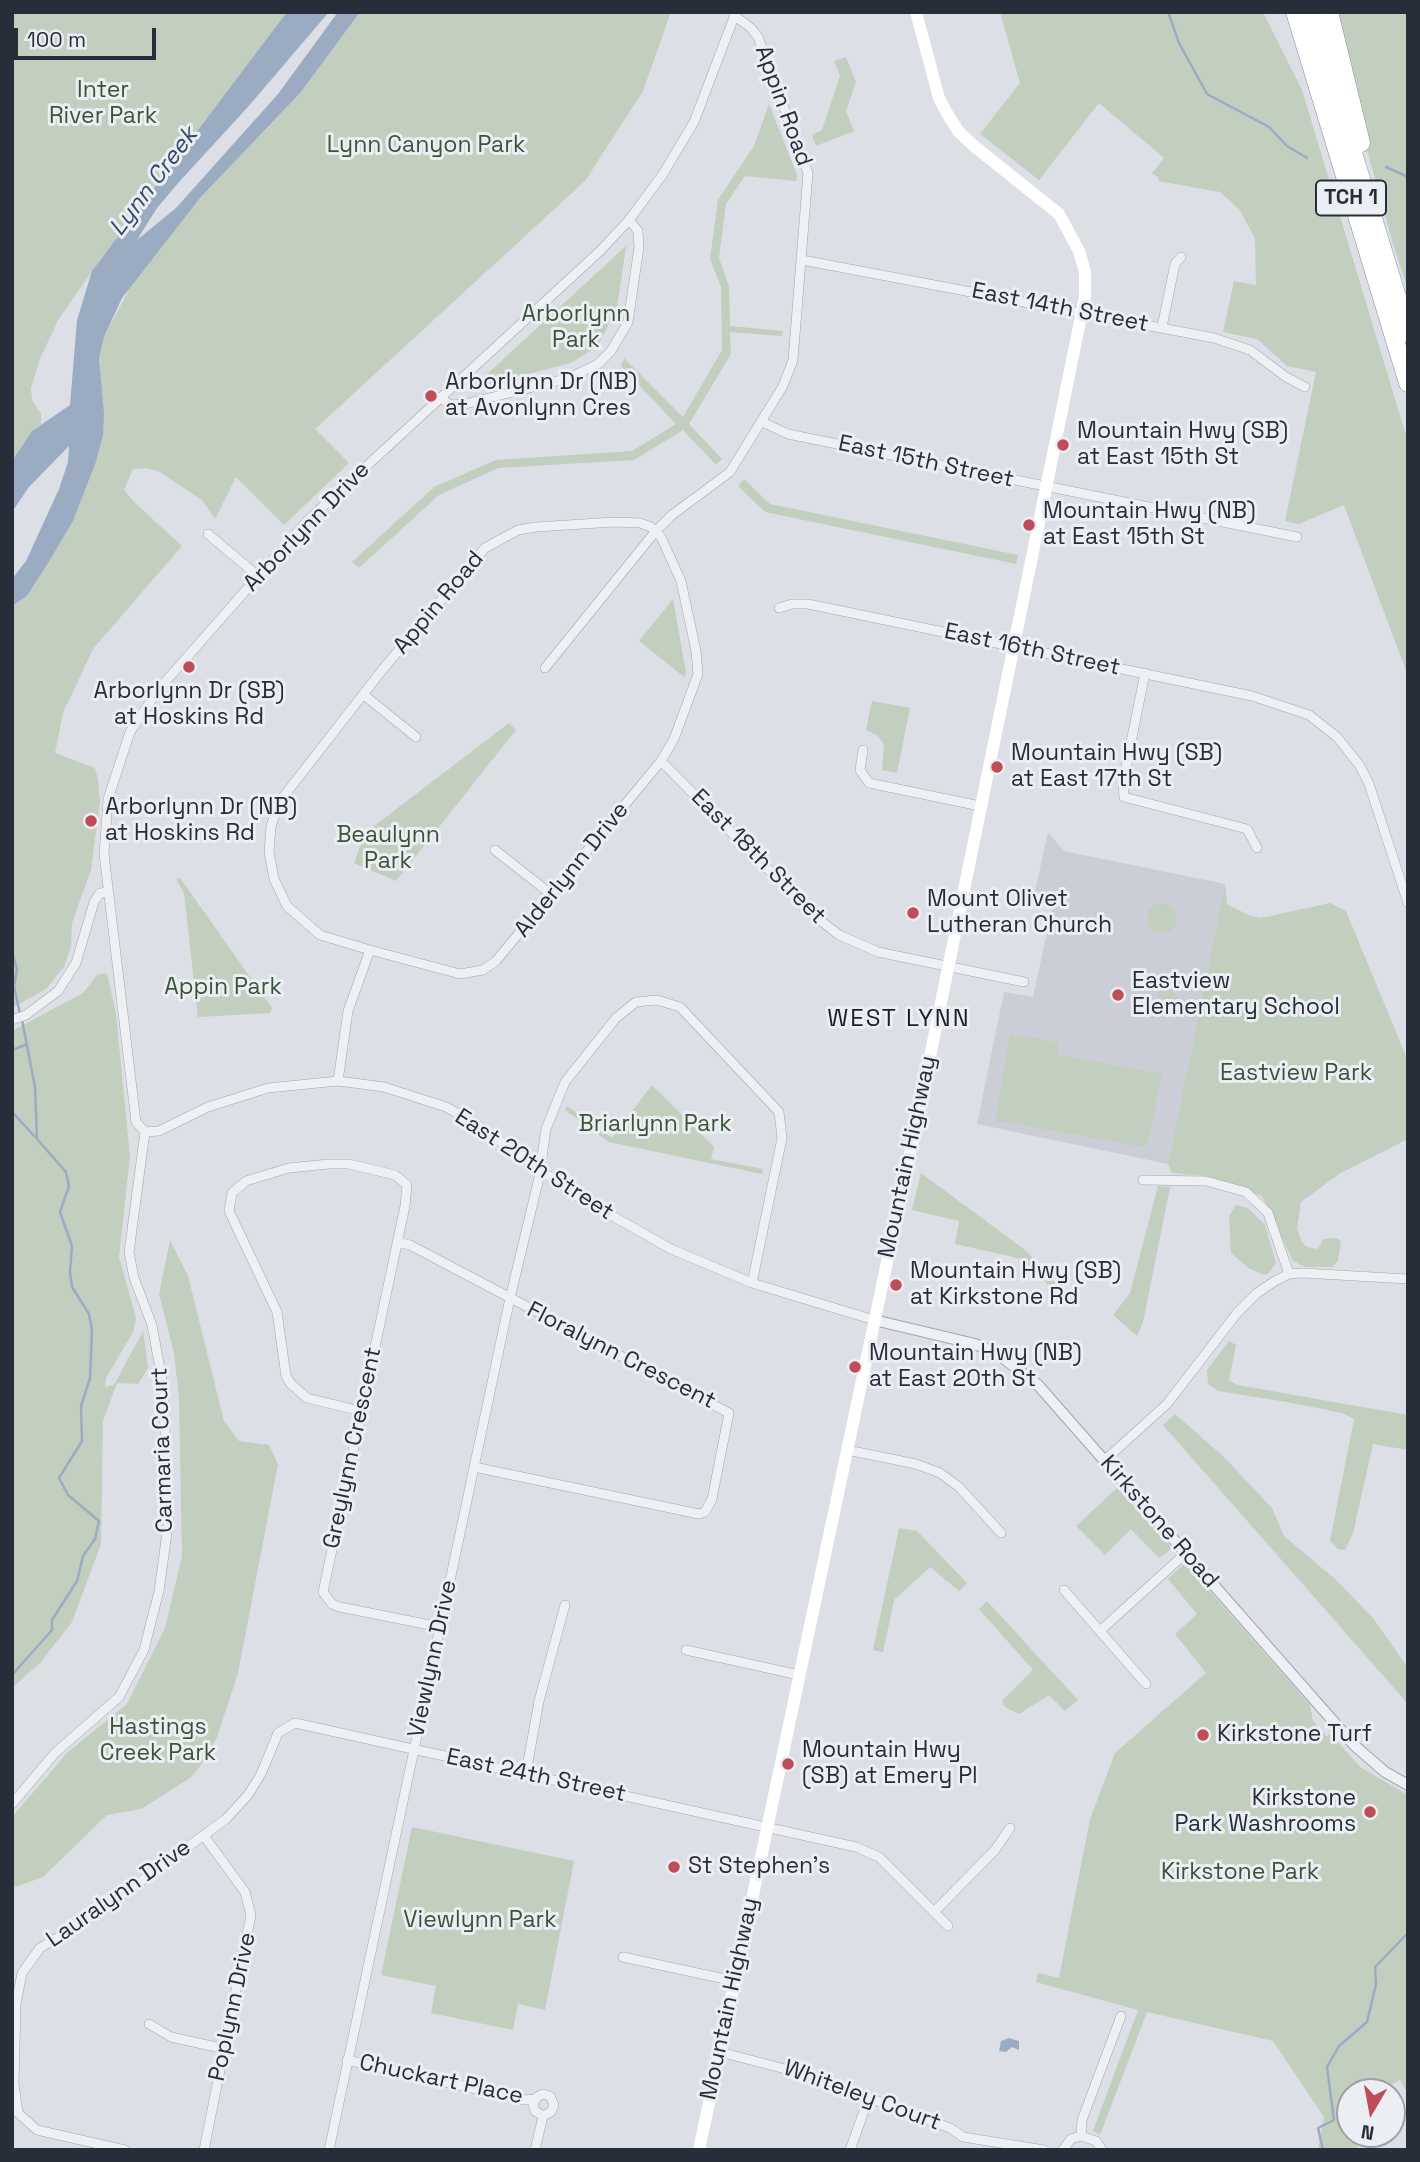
<!DOCTYPE html>
<html>
<head>
<meta charset="utf-8">
<style>
	body { margin:0 }
	#map { position:relative; width:1420px; height:2162px; overflow:hidden; background:#dcdfe5; font-family:"Space Grotesk",sans-serif }
	canvas { display:block }
	.frame { position:absolute; inset:0; border:14px solid #282d3a; pointer-events:none }
	.north { position:absolute; left:1336px; top:2078px; width:70px; height:70px; box-sizing:border-box; background:#ebeef3; border:2px solid #9da1a9; border-radius:50%; rotate:190deg; font-size:19px; font-weight:700; line-height:28px; text-align:center; color:#282d3a }
	.north::after { content:''; display:block; margin:auto; width:24px; height:32px; background:#bf4d58; clip-path:polygon(50% 0,100% 100%,50% 72%,0 100%) }
	.scale { position:absolute; left:14px; top:28px; width:142px; height:32px; box-sizing:border-box; border:4px solid #282d3a; border-top:0; padding-left:9px; font-size:21px; line-height:24px; white-space:nowrap; color:#282d3a; -webkit-text-stroke:5px #ebeef3; paint-order:stroke }
</style>
</head>
<body>
<div id="map">
<canvas width="1420" height="2162"></canvas>
<div class="frame"></div>
<div class="north">N</div>
<div class="scale">100 m</div>
</div>
<script>
const context = document.querySelector('canvas').getContext('2d');
context.lineJoin = 'round';
function fill(path, color) {
  context.fillStyle = color;
  context.fill(path, 'evenodd');
}
function shape(rows) {
  const path = new Path2D();
  for (const r of rows) {
    if (r.length === 3) {
      path.moveTo(r[0] + r[2], r[1]);
      path.arc(r[0], r[1], r[2], 0, 2 * Math.PI);
      continue;
    }
    path.moveTo(r[0], r[1]);
    for (let i = 2; i < r.length; i += 2) path.lineTo(r[i], r[i + 1]);
  }
  return path;
}
function stroke(path, color, width, dash) {
  context.strokeStyle = color;
  context.lineWidth = width;
  context.lineCap = dash ? 'butt' : 'round';
  context.setLineDash(dash || []);
  context.stroke(path);
}
function drawText(font, color, halo, rows, align = 'center') {
  context.font = font + ' "Space Grotesk",sans-serif';
  context.lineWidth = 6;
  context.setLineDash([]);
  context.textBaseline = 'middle';
  context.strokeStyle = halo;
  context.fillStyle = color;
  for (const [text, x, y, turn = 0] of rows) {
    context.save();
    context.translate(x, y);
    context.rotate((+turn || 0) * Math.PI / 180);
    context.textAlign = isNaN(turn) ? turn : align;
    if (halo) context.strokeText(text, 0, 0);
    context.fillText(text, 0, 0);
    context.restore();
  }
}
const built = shape([
	[1048,832,1064,851,1225,884,1168,1164,977,1124,1004,992,1033,997,1053,905,1033,900]
]);
const green = shape([
	[12,12,287,12,192,142,100,260,58,320,40,359,31,388,32,400,41,414,41,424,32,431,12,461],
	[360,12,671,12,643,91,585,181,315,429,349,463,284,525,236,477,215,519,203,501,160,472,147,468,133,469,124,490,134,502,182,546,93,649,63,713,55,753,95,768,98,780,100,801,91,870,72,923,71,947,64,967,46,989,12,1008,12,606,27,596,50,560,73,521,96,462,103,435,99,359,104,337,135,278,200,198,301,92],
	[1000,12,1263,12,1302,90,1408,442,1408,676,1344,505,1299,524,1285,521,1316,372,1287,366,1257,339,1223,332,1234,281,1256,285,1255,238,1239,209,1220,192,1158,181,1159,178,1152,173,1164,158,1099,103,1039,180,980,134,1020,83],
	[1329,12,1408,12,1408,289,1393,244],
	[846,57,856,82,846,111,854,131,816,146,812,135,822,130,840,76,834,61],
	[769,104,797,175,796,181,745,176,726,204,719,258,729,287,730,326,783,331,782,336,730,332,731,354,689,424,722,459,716,465,683,430,634,460,498,468,439,495,359,568,352,562,434,487,496,460,632,451,676,424,621,366,624,358,683,417,722,350,721,287,710,259,718,200,754,146],
	[626,246,617,308,597,347,570,363,471,389],
	[744,479,770,504,1018,555,1016,564,765,512,738,486],
	[673,599,686,673,684,677,639,641],
	[872,701,910,708,897,773,882,770,884,744,877,735,866,730],
	[509,723,516,730,396,881,354,863,365,833],
	[180,878,272,1008,270,1013,198,1017,184,893,176,879],
	[1225,884,1227,904,1248,915,1261,918,1330,903,1346,911,1408,1061,1408,1139,1339,1174,1301,1202,1297,1229,1302,1242,1307,1247,1318,1249,1323,1239,1336,1238,1341,1241,1338,1261,1332,1267,1305,1267,1293,1261,1262,1196,1204,1176,1172,1173,1168,1164],
	[1162,918,15],
	[107,973,116,1014,130,1156,119,1257,136,1318,133,1332,106,1378,105,1387,114,1385,143,1331,148,1368,138,1384,117,1383,103,1421,101,1544,72,1622,40,1663,12,1688,12,1031,83,993,97,975],
	[1166,979,1180,1003,1167,1010,1153,986],
	[1010,1034,1057,1042,1059,1055,1162,1074,1148,1143,1144,1147,995,1120],
	[652,1085,714,1147,711,1159,763,1169,762,1174,609,1142,565,1110,567,1106,612,1138],
	[921,1173,1025,1250,1073,1301,1069,1305,1022,1259,955,1244,959,1221,912,1210],
	[1158,1186,1170,1187,1143,1322,1137,1336,1113,1315,1130,1293],
	[1236,1205,1248,1208,1265,1225,1276,1263,1269,1273,1264,1275,1248,1268,1231,1253,1229,1216],
	[170,1240,188,1276,224,1421,239,1441,269,1445,278,1464,238,1673,217,1737,206,1759,190,1778,141,1809,107,1815,43,1877,12,1888,12,1817,67,1753,127,1704,165,1628,182,1556,179,1398,174,1353,159,1294],
	[1229,1341,1236,1345,1229,1380,1237,1385,1408,1415,1408,1450,1373,1444,1353,1533,1345,1550,1338,1549,1330,1541,1354,1419,1342,1413,1287,1402,1218,1391,1208,1384,1207,1370],
	[1175,1414,1224,1457,1272,1508,1284,1536,1336,1580,1373,1618,1408,1668,1408,1704,1163,1425],
	[1117,1488,1172,1548,1159,1558,1131,1529,1105,1555,1076,1526],
	[899,1528,917,1531,967,1583,959,1591,930,1567,894,1600,883,1652,873,1650],
	[1185,1563,1310,1705,1313,1721,1327,1737,1329,1734,1336,1740,1360,1767,1408,1795,1408,2094,1400,2080,1378,2092,1350,2092,1350,2134,1358,2134,1357,2150,1318,2150,1324,2117,1273,2041,1147,2012,1100,2135,1093,2131,1138,2010,1036,1982,1038,1973,1059,1978,1090,1819,1115,1753,1206,1673,1175,1634,1197,1614,1168,1579],
	[987,1601,1078,1700,1065,1711,1049,1695,1019,1714,1005,1707,1002,1701,1033,1670,979,1609],
	[412,1827,574,1861,545,2010,518,2004,513,2030,431,2013,436,1986,381,1975]
]);
const water = shape([
	[287,12,329,12,247,108,179,182,157,208,137,240,176,208,278,94,338,12,360,12,301,92,200,198,122,298,104,337,99,359,104,414,103,435,96,462,73,521,50,560,27,596,12,606,12,579,26,561,59,489,68,462,69,446,29,487,12,512,12,461,32,431,70,405,77,320,92,271],
	[1009,2038,1019,2041,1019,2050,1012,2047,1006,2052,999,2051,1001,2041]
]);
const stream = shape([
	[1168,12,1179,43,1207,94,1269,127,1287,146,1307,158],
	[1386,167,1408,177],
	[12,951,17,970,14,986,20,1014],
	[12,1050,25,1045],
	[12,1112,37,1139],
	[12,1675,52,1630,52,1620,77,1581,83,1556,95,1539,99,1521,68,1495,59,1478,82,1441,81,1406,90,1378,92,1330,89,1314,72,1287,70,1272,72,1246,60,1212,69,1186,66,1172,37,1139,35,1087,22,1020],
	[1323,2150,1318,2128,1334,2120,1327,2067,1339,2046,1367,2022,1376,1984,1375,1967,1408,1933]
]);
const minor = shape([
	[802,260,1214,338,1250,350,1286,377,1305,387],
	[1162,327,1175,264,1181,257],
	[440,397,450,405,465,404,569,378,598,364,611,351,628,322,639,247,638,231,629,220],
	[762,422,788,434,1297,537],
	[208,534,258,576],
	[779,608,792,604,808,604,1252,696,1309,715,1337,737,1360,766,1369,784,1408,903],
	[545,668,655,532,672,515,730,472,783,386,793,360,808,173,758,37,751,28,735,16],
	[1145,673,1123,782,1124,797,1247,829,1257,848],
	[364,695,416,737],
	[863,750,860,770,869,783,980,806],
	[661,761,811,913,839,935,878,952,1024,982],
	[495,850,552,895],
	[12,1020,26,1015,58,991,76,963,94,902,100,893,108,892],
	[338,1081,348,1011,370,950,460,974,483,970,496,961,661,761,674,739,698,674,696,651,681,581,661,537,651,527,640,523,614,522,536,527,518,530,485,548,383,669,280,801,271,826,269,852,274,879,287,906,320,935,370,950],
	[145,1132,136,1122,104,854,108,799,130,732,158,690,307,521,600,251,629,220,663,174,694,122,736,12],
	[145,1132,159,1131,208,1107,268,1088,338,1081,384,1087,446,1107,472,1121,577,1196,671,1249,752,1283,874,1320],
	[1143,1180,1206,1181,1246,1192,1268,1213,1289,1274],
	[397,1242,410,1245,729,1413,712,1499,705,1512,699,1514,474,1467],
	[361,1411,307,1398,291,1384,286,1376,277,1312,229,1211,232,1193,246,1181,289,1168,329,1164,349,1164,395,1175,407,1185,405,1206,323,1592,332,1604,340,1607,440,1627],
	[847,1450,916,1464,940,1473,959,1487,1001,1533],
	[1105,1460,1167,1404,1237,1313,1257,1293,1275,1281,1289,1274,1303,1273,1408,1279],
	[1064,1590,1146,1684],
	[1101,1630,1186,1553],
	[686,1650,799,1675],
	[526,1773,539,1701,565,1605],
	[12,1804,55,1753,119,1697,144,1650,159,1591,169,1518,163,1385,152,1325,134,1278,129,1252,145,1132],
	[934,1912,995,1850,1010,1828],
	[623,1957,734,1981],
	[149,2024,171,2037,225,2049],
	[720,2052,808,2075,950,2128,963,2137,1044,2150],
	[347,2060,525,2100,534,2099],
	[1081,2136,1082,2120,1121,2016],
	[125,2150,37,2130,18,2113,14,2084,16,2004,22,1973,40,1948,92,1917,226,1819,248,1795,261,1774,278,1733,295,1723,856,1847,879,1857,948,1926],
	[204,2150,251,1915,245,1892,204,1836],
	[329,2150,510,1298,539,1178,546,1129,565,1082,616,1018,636,1002,657,1000,680,1007,779,1112,782,1138,752,1283],
	[535,2150,543,2116,551,2112,554,2105,550,2096,543,2094,537,2097,533,2104,535,2111,543,2116],
	[850,2150,868,2100],
	[1063,2150,1071,2139,1081,2136,1096,2141,1102,2150]
]);
const tertiary = shape([
	[874,1320,975,1344,998,1354,1038,1385,1355,1746,1385,1772,1408,1785]
]);
const secondary = shape([
	[699,2150,915,1130,1085,297,1085,272,1079,251,1059,214,974,146,958,131,948,115,939,98,916,12]
]);
const motorway = shape([
	[1295,12,1408,383],
	[1310,12,1408,333],
	[1329,12,1361,143]
]);
const markers = [
	[431,396,7,"#bf4d58"],
	[1063,445,7,"#bf4d58"],
	[1029,525,7,"#bf4d58"],
	[189,667,7,"#bf4d58"],
	[997,767,7,"#bf4d58"],
	[91,821,7,"#bf4d58"],
	[913,913,7,"#bf4d58"],
	[1118,995,7,"#bf4d58"],
	[896,1285,7,"#bf4d58"],
	[855,1367,7,"#bf4d58"],
	[1203,1735,7,"#bf4d58"],
	[788,1764,7,"#bf4d58"],
	[1370,1812,7,"#bf4d58"],
	[674,1867,7,"#bf4d58"]
];
const shields = [
	[1351,198,70]
];
const shieldNames = [
	["TCH 1",1351,198]
];
const parkNames = [
	["Inter",103,91],
	["River Park",103,117],
	["Lynn Canyon Park",426,146],
	["Arborlynn",576,315],
	["Park",576,341],
	["Beaulynn",388,836],
	["Park",388,862],
	["Appin Park",223,988],
	["Eastview Park",1296,1074],
	["Briarlynn Park",655,1125],
	["Hastings",158,1728],
	["Creek Park",158,1754],
	["Kirkstone Park",1240,1873],
	["Viewlynn Park",480,1921]
];
const streetNames = [
	["Appin Road",783,106,70],
	["East 14th Street",1060,308,11],
	["East 15th Street",926,462,12],
	["Arborlynn Drive",307,527,-46],
	["Appin Road",439,603,-50],
	["East 16th Street",1032,650,12],
	["East 18th Street",758,857,45],
	["Alderlynn Drive",572,870,-51],
	["Mountain Highway",908,1157,-78],
	["East 20th Street",534,1165,33],
	["Floralynn Crescent",621,1356,27],
	["Greylynn Crescent",353,1448,-78],
	["Carmaria Court",163,1450,-92],
	["Kirkstone Road",1159,1522,49],
	["Viewlynn Drive",433,1659,-78],
	["East 24th Street",536,1776,12],
	["Lauralynn Drive",119,1894,-35],
	["Mountain Highway",730,1999,-78],
	["Poplynn Drive",233,2007,-78],
	["Chuckart Place",441,2080,12],
	["Whiteley Court",862,2096,20]
];
const poiNames = [
	["Arborlynn Dr (NB)",445,383],
	["at Avonlynn Cres",445,409],
	["Mountain Hwy (SB)",1077,432],
	["at East 15th St",1077,458],
	["Mountain Hwy (NB)",1043,512],
	["at East 15th St",1043,538],
	["Arborlynn Dr (SB)",189,692,"center"],
	["at Hoskins Rd",189,718,"center"],
	["Mountain Hwy (SB)",1011,754],
	["at East 17th St",1011,780],
	["Arborlynn Dr (NB)",105,808],
	["at Hoskins Rd",105,834],
	["Mount Olivet",927,900],
	["Lutheran Church",927,926],
	["Eastview",1132,982],
	["Elementary School",1132,1008],
	["Mountain Hwy (SB)",910,1272],
	["at Kirkstone Rd",910,1298],
	["Mountain Hwy (NB)",869,1354],
	["at East 20th St",869,1380],
	["Kirkstone Turf",1217,1735],
	["Mountain Hwy",802,1751],
	["(SB) at Emery Pl",802,1777],
	["Kirkstone",1356,1799,"right"],
	["Park Washrooms",1356,1825,"right"],
	["St Stephen's",688,1867]
];
const waterNames = [
	["Lynn Creek",154,182,-53]
];
const neighbourhoodNames = [
	["WEST LYNN",899,1019]
];
fill(built, '#cbced6');
fill(green, '#c2cebe');
fill(water, '#9bacc2');
stroke(stream, '#9bacc2', 2.5);
stroke(minor, '#a2a6ae', 10);
stroke(tertiary, '#a2a6ae', 12);
stroke(motorway, '#868d9a', 19);
stroke(minor, '#eff0f4', 9);
stroke(tertiary, '#eff0f4', 10);
stroke(secondary, '#fff', 12);
stroke(motorway, '#fff', 18);
for (const [x, y, r, color] of markers) {
  const dot = new Path2D();
  dot.arc(x, y, r, 0, 2 * Math.PI);
  context.fillStyle = color;
  context.fill(dot);
  stroke(dot, '#ebeef3', 2.5);
}
for (const [x, y, w] of shields) {
  const box = new Path2D();
  box.roundRect(x - w / 2, y - 17.5, w, 35, 5);
  context.fillStyle = '#ebeef3';
  context.fill(box);
  stroke(box, '#282d3a', 2);
}
drawText('bold 21px', '#282d3a', null, shieldNames);
drawText('23px', '#3b5437', '#ebeef3', parkNames);
drawText('23px', '#282d3a', '#ebeef3', streetNames);
drawText('23px', '#282d3a', '#ebeef3', poiNames, 'left');
drawText('italic 24px', '#364b69', '#ebeef3', waterNames);
context.letterSpacing = '2px';
drawText('24px', '#1a1f2a', '#ebeef3', neighbourhoodNames);
context.letterSpacing = '0px';
</script>
</body>
</html>
